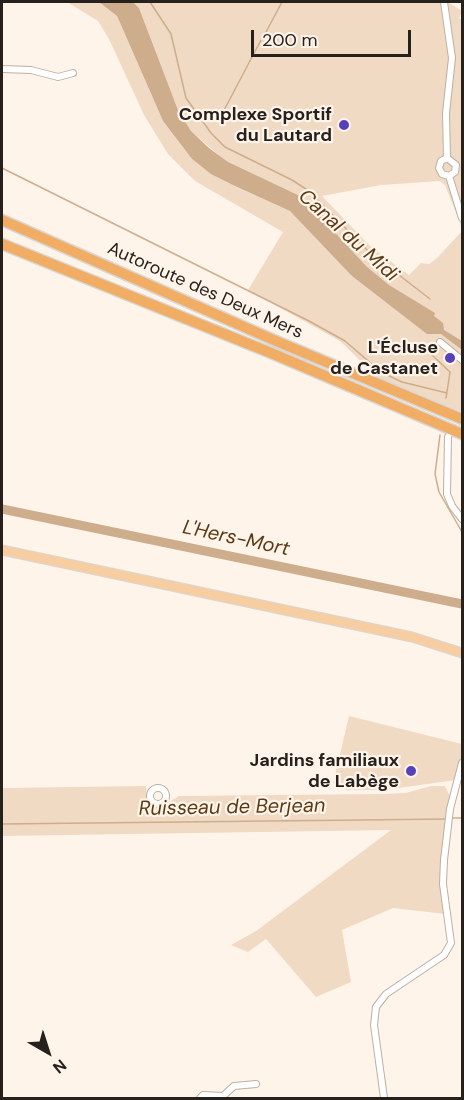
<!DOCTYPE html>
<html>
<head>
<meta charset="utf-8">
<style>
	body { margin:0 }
	#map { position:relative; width:464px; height:1100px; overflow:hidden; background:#fff4ea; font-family:"DM Sans",sans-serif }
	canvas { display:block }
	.frame { position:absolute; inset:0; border:3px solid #26211d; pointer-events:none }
	.north { position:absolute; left:18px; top:1022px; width:60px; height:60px; -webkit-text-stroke:4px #fff4ea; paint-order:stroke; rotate:141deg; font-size:16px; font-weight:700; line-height:24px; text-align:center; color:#26211d }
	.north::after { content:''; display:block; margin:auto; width:21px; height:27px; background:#26211d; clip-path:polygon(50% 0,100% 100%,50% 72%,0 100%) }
	.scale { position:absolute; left:251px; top:30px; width:160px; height:27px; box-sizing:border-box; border:3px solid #26211d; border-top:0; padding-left:8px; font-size:18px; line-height:21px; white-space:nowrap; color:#26211d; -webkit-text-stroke:4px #fff4ea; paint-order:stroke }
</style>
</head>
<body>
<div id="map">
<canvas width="464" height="1100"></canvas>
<div class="frame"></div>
<div class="north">N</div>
<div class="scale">200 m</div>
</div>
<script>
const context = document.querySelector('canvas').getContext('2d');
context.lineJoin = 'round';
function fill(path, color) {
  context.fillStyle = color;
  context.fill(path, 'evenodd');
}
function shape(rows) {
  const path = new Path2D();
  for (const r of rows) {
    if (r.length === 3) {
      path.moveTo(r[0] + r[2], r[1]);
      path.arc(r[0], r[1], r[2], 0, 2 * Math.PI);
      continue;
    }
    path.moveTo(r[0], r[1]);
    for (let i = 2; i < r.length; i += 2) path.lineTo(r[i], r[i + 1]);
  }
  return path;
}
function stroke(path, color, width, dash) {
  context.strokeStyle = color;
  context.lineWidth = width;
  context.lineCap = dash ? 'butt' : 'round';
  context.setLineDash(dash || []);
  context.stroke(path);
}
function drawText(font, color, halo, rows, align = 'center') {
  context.font = font + ' "DM Sans",sans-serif';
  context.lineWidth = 4.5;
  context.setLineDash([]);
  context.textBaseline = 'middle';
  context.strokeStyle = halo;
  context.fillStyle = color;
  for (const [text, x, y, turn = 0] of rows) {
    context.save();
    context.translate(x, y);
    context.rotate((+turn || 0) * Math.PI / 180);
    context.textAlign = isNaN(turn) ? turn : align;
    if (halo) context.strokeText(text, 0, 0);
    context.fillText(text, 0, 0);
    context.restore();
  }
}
const green = shape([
	[67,2,99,2,117,16,163,121,192,159,235,186,290,211,298,217,251,174,227,162,191,131,178,110,139,8,133,2,441,2,455,57,448,2,462,11,459,18,462,20,462,228,445,185,440,181,381,185,322,196,370,246,409,275,421,263,429,264,437,258,462,231,462,412,377,377,340,341,248,290,283,232,195,181,168,154,144,115,109,39,98,21],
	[349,716,462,744,462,761,456,780,384,790,346,790,344,786,333,784],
	[146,786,147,801,158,809,179,796,384,794,406,793,431,786,445,786,451,799,446,830,445,914,393,908,342,930,351,982,316,997,266,939,248,952,231,945,256,931,391,830,2,836,2,788]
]);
const water = shape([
	[99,2,133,2,139,8,178,110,191,131,209,148,228,162,302,197,367,267,389,285,435,313,434,316,443,323,444,330,462,341,462,350,441,334,427,334,352,276,290,211,235,186,211,174,192,159,163,121,117,16]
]);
const stream = shape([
	[150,2,171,34,186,98,211,133,225,147,292,180,309,191,368,251,430,299],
	[266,32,282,2],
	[222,114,261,40],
	[2,168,309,321,345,341,381,372,402,382,447,393],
	[433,346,432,355,450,372,446,398],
	[440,435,435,474,439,492,462,532],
	[452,818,462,818],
	[2,824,448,819]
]);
const river = shape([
	[2,509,462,604]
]);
const minor = shape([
	[444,2,452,58,446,113,447,158],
	[2,69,31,70,58,77,73,73],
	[447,158,441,161,439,168,442,174,449,176],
	[447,158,456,165,455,172,449,176],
	[449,176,462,218],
	[440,342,462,360],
	[448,437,447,494,452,506,462,519],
	[158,796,8],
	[200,1098,203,1095,223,1096,234,1086,256,1084],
	[384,1098,374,1025,376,1007,386,994,444,955,451,943,443,884,444,860,450,809,462,763]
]);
const primary = shape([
	[2,550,412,637,462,653]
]);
const motorway = shape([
	[2,220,276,341,462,419],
	[2,244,271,353,462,434]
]);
const markers = [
	[344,125,6,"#5741b9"],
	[450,358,6,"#5741b9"],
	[411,771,6,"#5741b9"]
];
const poiNames = [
	["Complexe Sportif",332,115],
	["du Lautard",332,136],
	["L'Écluse",438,348],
	["de Castanet",438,369],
	["Jardins familiaux",399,761],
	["de Labège",399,782]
];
const streetNames = [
	["Autoroute des Deux Mers",205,291,24]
];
const waterNames = [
	["Canal du Midi",348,236,42],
	["L'Hers-Mort",236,539,12],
	["Ruisseau de Berjean",232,808,-1]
];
fill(green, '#f0dac4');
fill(water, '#cead8c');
stroke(stream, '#cead8c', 1.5);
stroke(river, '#cead8c', 9);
stroke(minor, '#bcafa3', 8);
stroke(primary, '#d8d7d6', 11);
stroke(motorway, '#d8d7d6', 13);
stroke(minor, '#fff', 6);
stroke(primary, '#f7cea1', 9);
stroke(motorway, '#f1ad63', 10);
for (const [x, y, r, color] of markers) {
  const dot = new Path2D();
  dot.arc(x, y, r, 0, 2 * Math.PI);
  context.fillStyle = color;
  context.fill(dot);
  stroke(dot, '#fff4ea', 2);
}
drawText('bold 18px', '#26211d', '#fff4ea', poiNames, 'right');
drawText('18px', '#26211d', '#fff4ea', streetNames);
drawText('italic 20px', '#5b3a13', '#fff4ea', waterNames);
</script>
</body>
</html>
